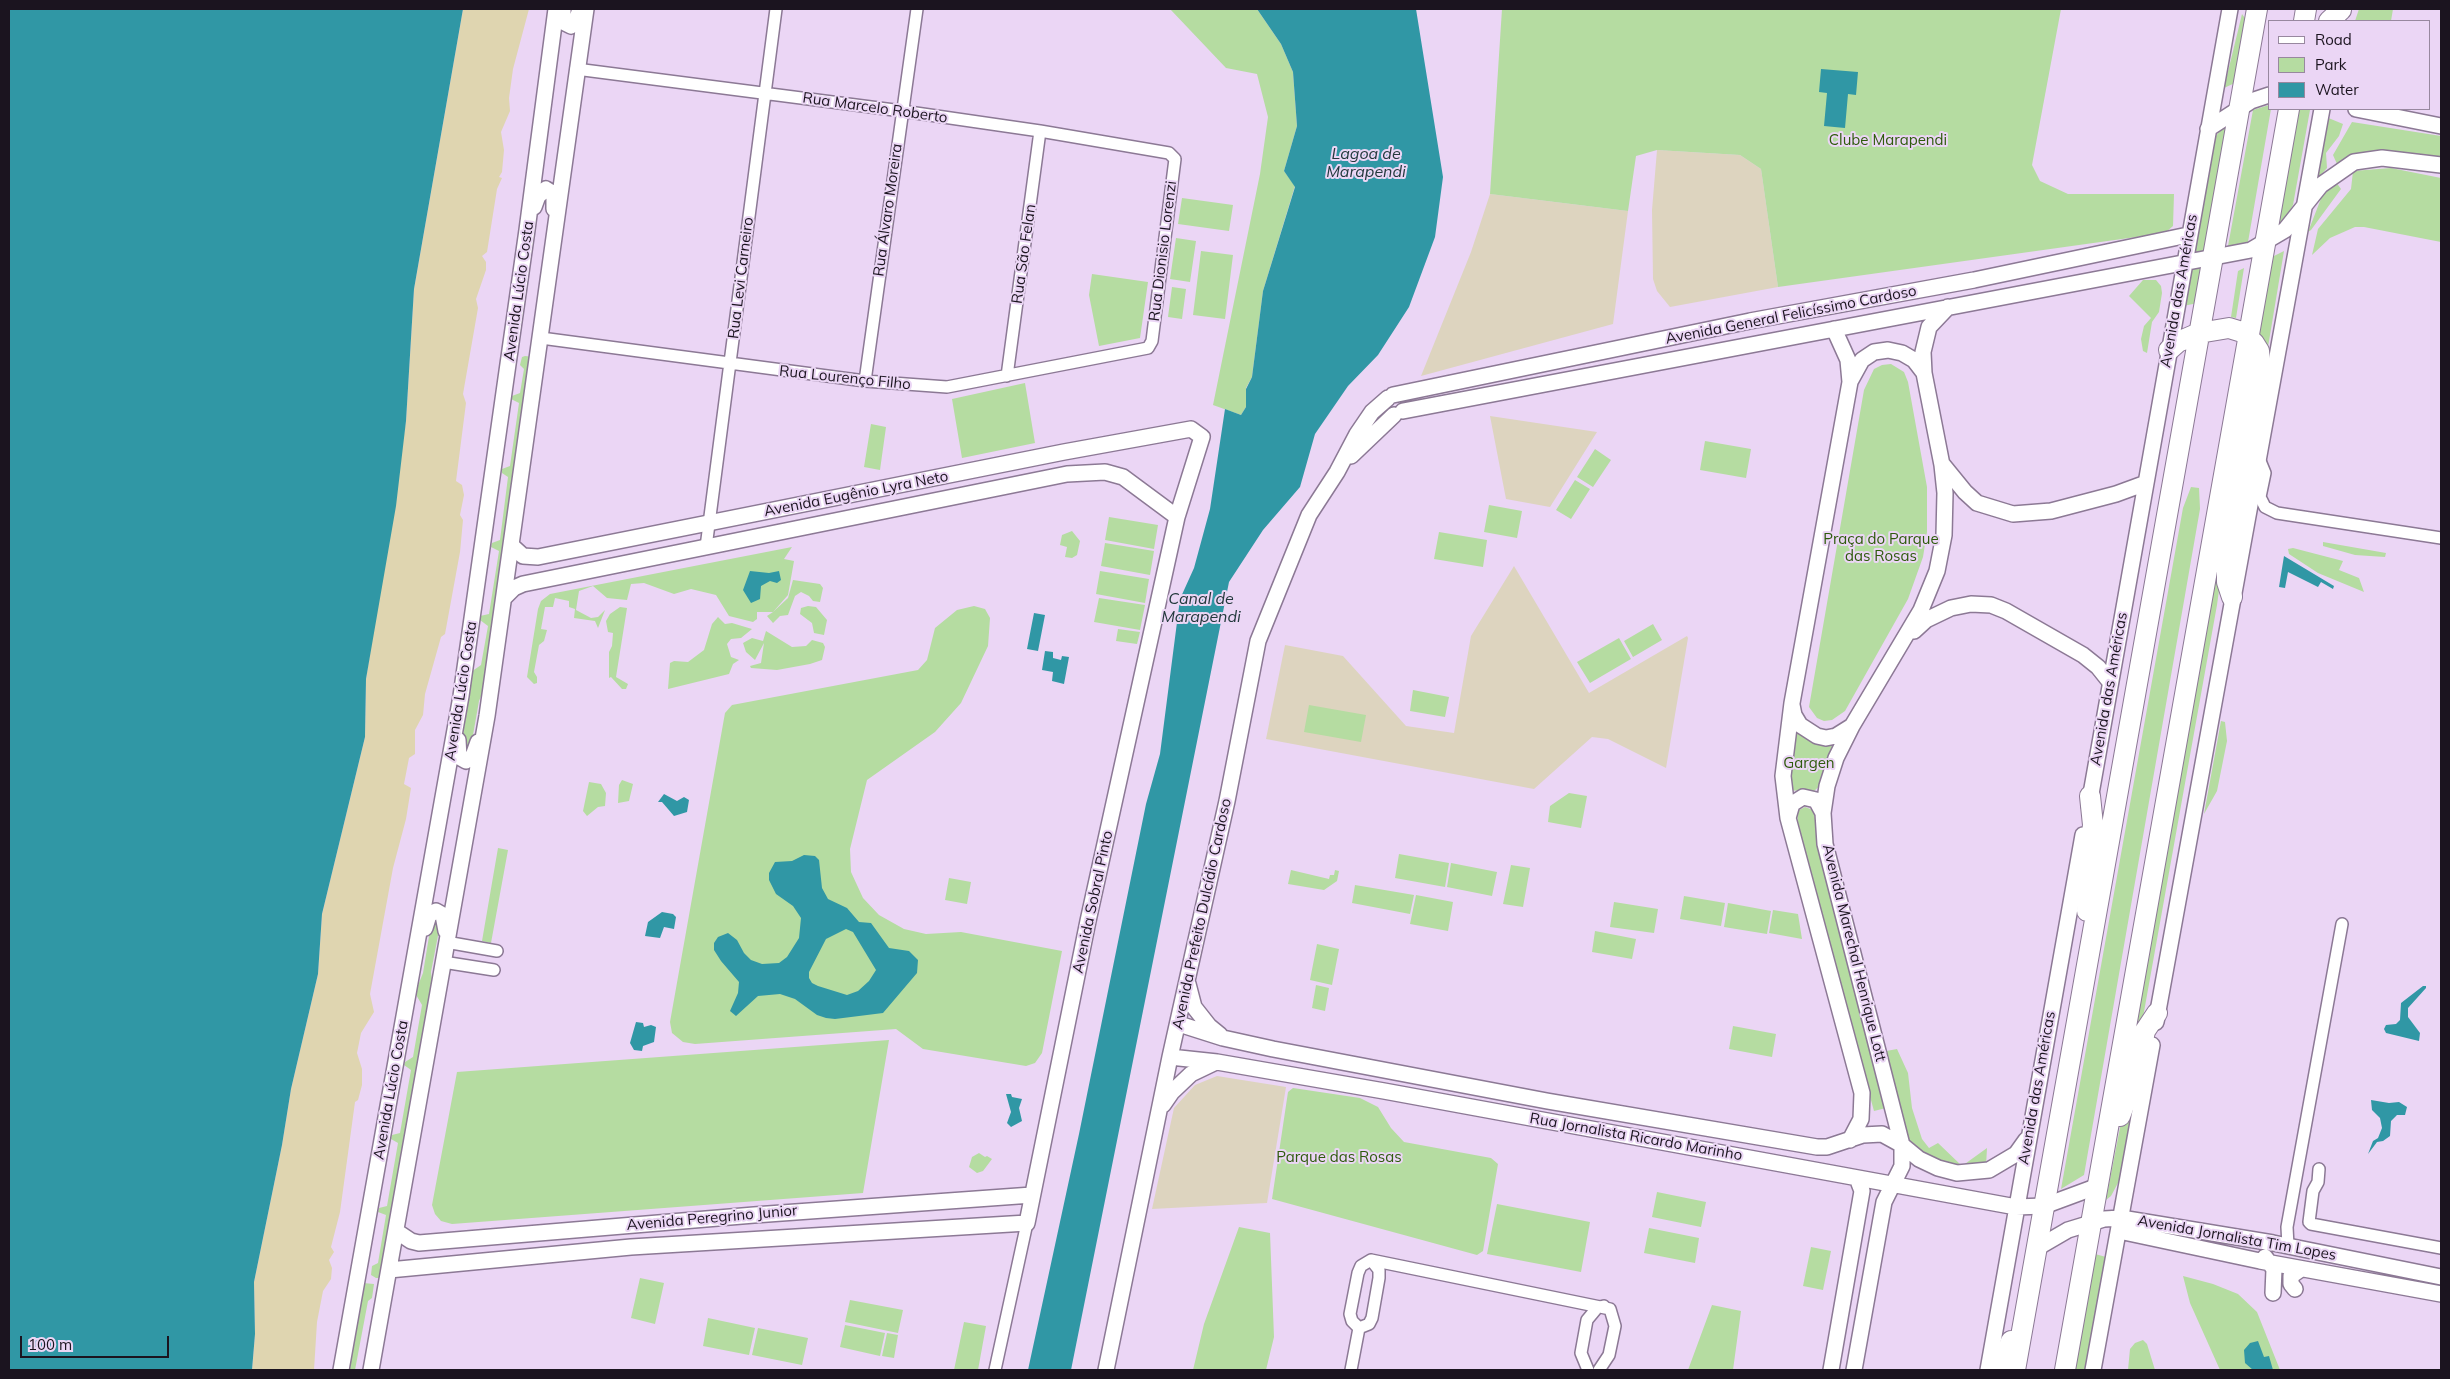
<!DOCTYPE html>
<html>
<head>
<meta charset="utf-8">
<style>
	body { margin:0 }
	#map { position:relative; width:2450px; height:1379px; overflow:hidden; background:#ebd6f5; font-family:Mulish,sans-serif }
	canvas { display:block }
	.frame { position:absolute; inset:0; border:10px solid #1b141f; pointer-events:none }
	.legend { position:absolute; left:2268px; top:20px; width:162px; height:90px; box-sizing:border-box; background:#ebd6f5; border:1px solid #98889f; margin:0; padding:6px 9px; list-style:none; font-size:15px; color:#1b141f }
	.legend li { display:flex; align-items:center; gap:10px; height:25px }
	.legend b { width:25px; border:1px solid #98889f }
	.scale { position:absolute; left:20px; top:1336px; width:149px; height:22px; box-sizing:border-box; border:2px solid #1b141f; border-top:0; padding-left:6px; font-size:15px; line-height:18px; white-space:nowrap; color:#1b141f; -webkit-text-stroke:4px #ebd6f5; paint-order:stroke }
</style>
</head>
<body>
<div id="map">
<canvas width="2450" height="1379"></canvas>
<div class="frame"></div>
<ul class="legend">
<li><b style="height:6px;background:#fff"></b>Road</li>
<li><b style="height:14px;background:#b5dca1"></b>Park</li>
<li><b style="height:14px;background:#3097a5"></b>Water</li>
</ul>
<div class="scale">100 m</div>
</div>
<script>
const context = document.querySelector('canvas').getContext('2d');
context.lineJoin = 'round';
function fill(path, color) {
  context.fillStyle = color;
  context.fill(path, 'evenodd');
}
function shape(rows) {
  const path = new Path2D();
  for (const r of rows) {
    path.moveTo(r[0], r[1]);
    for (let i = 2; i < r.length; i += 2) path.lineTo(r[i], r[i + 1]);
  }
  return path;
}
function stroke(path, color, width, dash) {
  context.strokeStyle = color;
  context.lineWidth = width;
  context.lineCap = dash ? 'butt' : 'round';
  context.setLineDash(dash || []);
  context.stroke(path);
}
function drawText(font, color, halo, rows, align = 'center') {
  context.font = font + ' Mulish,sans-serif';
  context.lineWidth = 4;
  context.setLineDash([]);
  context.textBaseline = 'middle';
  context.strokeStyle = halo;
  context.fillStyle = color;
  for (const [text, x, y, turn = 0] of rows) {
    context.save();
    context.translate(x, y);
    context.rotate((+turn || 0) * Math.PI / 180);
    context.textAlign = isNaN(turn) ? turn : align;
    if (halo) context.strokeText(text, 0, 0);
    context.fillText(text, 0, 0);
    context.restore();
  }
}
const education = shape([
	[1657,150,1740,155,1761,169,1778,287,1670,307,1657,291,1653,279,1652,210],
	[1490,194,1628,211,1613,324,1421,376,1471,252],
	[1490,416,1597,432,1550,507,1506,499],
	[1514,566,1589,693,1687,636,1688,638,1666,768,1608,739,1592,737,1534,789,1266,739,1285,645,1343,656,1406,726,1454,733,1471,636],
	[1217,1076,1286,1087,1267,1203,1152,1209,1174,1108,1195,1085]
]);
const green = shape([
	[1170,9,1257,9,1281,44,1293,72,1297,126,1284,171,1295,186,1263,291,1252,377,1246,388,1246,407,1241,415,1213,405,1260,174,1268,117,1257,74,1226,68],
	[1502,9,2061,9,2032,165,2040,181,2068,194,2174,194,2173,226,2165,233,1778,287,1761,169,1740,155,1657,150,1636,156,1628,211,1490,194],
	[2359,9,2393,9,2391,21,2355,21],
	[2242,14,2247,21,2237,82,2224,88],
	[2269,105,2269,109,2271,109,2248,242,2228,246,2253,110],
	[2293,109,2310,110,2293,205,2282,225,2272,230],
	[2326,117,2343,124,2339,136,2326,153,2327,168,2312,185],
	[2352,122,2441,136,2441,159,2343,162,2337,164,2333,155],
	[2224,126,2228,127,2207,251,2192,253,2215,137],
	[2391,168,2441,178,2441,242,2364,227,2355,227,2330,238,2312,255,2318,229,2351,189,2353,171],
	[2336,182,2341,189,2311,230,2308,232,2322,196],
	[1182,198,1233,205,1229,231,1178,224],
	[1176,238,1196,241,1190,282,1170,279],
	[1201,251,1233,255,1225,319,1193,315],
	[2284,251,2267,353,2254,333,2268,259],
	[2190,265,2204,268,2198,303,2183,306],
	[2244,268,2236,318,2231,317,2238,271],
	[1092,274,1148,282,1140,338,1099,346,1089,295],
	[2143,280,2156,280,2161,286,2162,293,2159,312,2152,322,2147,353,2143,351,2141,339,2144,326,2151,318,2129,296],
	[1172,287,1186,289,1182,319,1168,317],
	[2251,355,2217,605,2135,1062,2124,1087],
	[525,356,533,357,486,684,479,701,470,752,467,755,460,750,470,694,471,672,481,665,488,626,480,620,480,616,489,614,499,551,491,547,492,543,500,540,508,477,502,473,502,469,510,466,519,403,511,399,512,396,520,393,524,369,520,365,522,357],
	[1891,364,1904,372,1908,382,1927,487,1927,532,1923,557,1908,599,1845,711,1832,720,1824,721,1817,718,1809,707,1864,390,1874,369,1882,365],
	[1025,383,1035,443,962,458,952,399],
	[871,424,886,427,880,470,864,467],
	[1705,441,1751,449,1746,478,1700,470],
	[1595,449,1611,460,1593,487,1577,477],
	[1575,480,1590,489,1571,519,1556,510],
	[2191,487,2199,488,2200,509,2084,1175,2061,1189,2183,508],
	[1489,505,1522,511,1517,538,1484,532],
	[1109,517,1158,525,1154,549,1105,540],
	[1072,531,1080,541,1077,555,1072,558,1065,557,1067,547,1060,545,1062,535],
	[1439,532,1487,540,1483,567,1434,559],
	[2323,542,2386,553,2385,557,2355,555,2323,546],
	[1105,543,1154,551,1150,575,1101,566],
	[792,547,784,559,794,561,788,595,773,612,788,598,793,580,820,584,823,588,820,602,813,601,809,596,801,592,795,596,788,615,780,616,773,623,767,616,773,612,757,612,757,619,753,622,729,616,716,595,691,589,674,594,644,583,631,584,627,600,607,598,593,586,579,591,576,610,591,618,598,617,605,610,598,628,595,621,574,618,575,609,569,607,569,601,555,598,553,607,545,607,541,629,547,630,544,641,539,645,534,672,537,677,537,683,534,684,527,677,538,609,541,601,550,594],
	[2293,548,2343,561,2339,570,2359,578,2364,592,2318,573,2289,554,2288,549],
	[1100,571,1149,579,1145,603,1096,594],
	[1099,598,1145,605,1140,630,1094,622],
	[808,606,816,607,827,620,824,635,814,633,812,623,800,614,801,608],
	[974,606,985,609,990,618,988,646,961,703,935,732,867,780,850,849,851,872,863,898,879,915,904,929,926,934,961,932,1062,951,1042,1053,1035,1063,1026,1066,923,1049,896,1029,695,1044,683,1042,672,1033,670,1022,725,713,732,705,918,670,927,660,935,628,957,610],
	[620,607,627,608,616,677,628,684,626,689,622,689,611,677,609,678,609,652,612,646,613,633,608,632,606,621,610,614],
	[718,617,725,624,732,623,752,629,741,638,731,639,727,644,731,657,739,660,733,664,729,674,668,689,670,663,674,661,688,662,704,650,712,624],
	[1653,624,1662,640,1633,657,1624,641],
	[1118,629,1140,632,1137,644,1116,641],
	[766,631,792,647,806,646,812,640,823,643,825,647,822,660,810,664,777,670,751,668,750,666,761,663,764,643,755,660,746,652,743,643,752,638,763,641],
	[1619,638,1631,659,1590,683,1577,662],
	[1413,690,1449,697,1445,717,1410,711],
	[1309,705,1366,715,1361,742,1304,732],
	[2221,721,2225,722,2227,741,2217,791,2204,814],
	[1793,723,1807,739,1824,745,1837,744,1826,780,1813,792,1788,790],
	[622,780,633,784,629,801,618,803,619,785],
	[589,782,601,784,606,793,605,806,598,807,587,816,583,811],
	[1569,793,1587,796,1581,828,1548,822,1550,806],
	[1805,807,1813,810,1886,1108,1874,1111,1799,839,1797,811],
	[498,848,508,850,491,943,482,941],
	[1399,854,1449,863,1445,887,1395,878],
	[1451,863,1497,872,1492,896,1447,887],
	[1511,865,1530,868,1523,907,1503,904],
	[1291,870,1329,879,1330,875,1334,875,1335,870,1339,871,1337,881,1324,890,1288,884],
	[949,878,971,882,967,904,945,900],
	[1355,885,1414,895,1410,914,1352,903],
	[1416,895,1453,902,1448,931,1410,924],
	[1684,896,1725,903,1721,926,1680,919],
	[1614,902,1658,909,1654,933,1610,927],
	[1728,903,1771,911,1767,934,1724,927],
	[1773,910,1798,914,1802,939,1769,933],
	[432,918,441,920,431,972,433,988,381,1278,376,1278,371,1275,372,1266,378,1263,386,1215,378,1212,379,1208,387,1206,398,1143,391,1139,392,1135,400,1133,411,1070,404,1065,405,1062,413,1057,422,1005,415,993,423,973],
	[1595,931,1636,939,1632,959,1592,952],
	[1317,944,1339,949,1332,985,1310,980],
	[1316,985,1329,988,1325,1011,1312,1008],
	[1733,1026,1776,1034,1772,1057,1729,1049],
	[889,1040,863,1193,452,1224,441,1221,435,1214,432,1205,457,1072],
	[1897,1049,1908,1073,1912,1108,1922,1139,1929,1148,1938,1143,1962,1166,1987,1148,1986,1166,1969,1170,1939,1164,1908,1143,1881,1052],
	[1293,1088,1360,1098,1378,1107,1391,1128,1404,1142,1491,1158,1498,1164,1483,1251,1477,1255,1272,1199,1288,1092],
	[2135,1095,2119,1181,2111,1196,2106,1200,2123,1112],
	[979,1153,985,1157,987,1156,992,1159,983,1171,977,1173,969,1167,972,1157],
	[1657,1192,1706,1202,1701,1227,1652,1217],
	[1497,1204,1590,1222,1581,1272,1487,1254],
	[1239,1227,1270,1233,1274,1337,1266,1370,1193,1370,1204,1324],
	[1649,1228,1699,1238,1695,1263,1644,1253],
	[1811,1247,1831,1251,1823,1290,1803,1286],
	[2095,1254,2106,1257,2086,1370,2075,1370],
	[2183,1276,2213,1284,2238,1294,2257,1312,2280,1370,2220,1370,2190,1303],
	[640,1278,664,1283,655,1324,631,1318],
	[363,1283,374,1284,372,1298,368,1301,355,1370,348,1370],
	[850,1300,903,1310,898,1333,845,1322],
	[1712,1305,1741,1311,1733,1370,1688,1370],
	[708,1318,755,1328,749,1355,703,1346],
	[964,1322,986,1326,978,1370,954,1370],
	[845,1325,885,1333,880,1356,840,1347],
	[758,1328,808,1338,802,1365,752,1355],
	[887,1333,898,1335,894,1358,882,1356],
	[2143,1340,2147,1344,2155,1370,2128,1370,2130,1349,2135,1343]
]);
const sand = shape([
	[463,9,529,9,513,69,509,98,510,111,501,132,504,150,502,172,499,177,502,178,497,189,487,252,482,256,486,262,486,270,476,299,478,308,463,394,466,403,456,481,462,485,464,495,460,515,463,520,460,552,445,634,441,637,425,694,423,715,415,730,415,754,409,758,404,784,411,788,406,819,393,868,370,994,374,1012,361,1033,357,1053,362,1069,362,1085,358,1100,355,1102,340,1212,331,1247,334,1252,329,1260,332,1268,331,1279,323,1291,317,1322,314,1370,252,1370,255,1334,254,1282,282,1145,291,1089,318,974,322,914,365,737,366,679,406,421,414,289]
]);
const water = shape([
	[9,9,463,9,414,289,406,421,396,506,366,679,365,737,322,914,318,974,291,1089,282,1145,254,1282,255,1334,252,1370,9,1370],
	[1257,9,1416,9,1443,177,1435,237,1409,307,1378,355,1348,386,1315,434,1300,487,1263,530,1229,582,1071,1370,1028,1370,1079,1134,1146,804,1160,754,1180,599,1194,568,1210,509,1225,409,1241,415,1246,407,1246,389,1252,377,1263,291,1295,187,1284,171,1297,126,1293,72,1281,44],
	[1821,69,1858,72,1856,95,1848,94,1845,128,1824,126,1827,93,1819,92],
	[2284,556,2334,586,2333,589,2321,582,2318,587,2288,572,2285,588,2279,587],
	[750,571,769,573,779,571,781,580,777,583,770,581,761,586,760,599,751,603,743,590],
	[1034,613,1045,615,1038,651,1027,649],
	[1045,651,1053,652,1053,658,1061,660,1062,656,1069,657,1064,684,1052,681,1053,672,1042,670],
	[664,794,677,801,684,797,689,800,687,812,674,816,662,802,658,802],
	[804,855,815,856,819,860,822,888,828,899,847,908,859,922,871,923,889,948,909,951,918,960,917,973,883,1013,835,1019,826,1018,817,1015,795,999,780,994,758,996,736,1016,730,1011,738,993,739,982,721,961,714,950,714,943,718,937,728,933,737,940,744,953,751,960,762,964,779,963,787,957,799,938,801,918,793,906,776,894,769,880,769,873,775,862,792,861],
	[846,929,853,932,876,970,869,981,858,991,847,995,818,986,812,983,809,978,809,972,826,939],
	[662,912,673,914,676,917,674,929,664,927,660,938,645,936,648,922],
	[2423,986,2426,986,2426,988,2408,1008,2408,1017,2420,1033,2419,1041,2386,1033,2384,1029,2386,1025,2396,1024,2400,1020,2401,1003],
	[636,1022,643,1023,644,1027,651,1025,656,1027,654,1042,643,1046,642,1051,634,1050,630,1043],
	[1006,1094,1011,1094,1012,1097,1022,1099,1019,1108,1022,1121,1011,1127,1007,1123,1011,1112],
	[2371,1100,2389,1103,2399,1102,2407,1107,2405,1115,2397,1115,2391,1121,2390,1136,2383,1141,2377,1142,2368,1154,2373,1141,2378,1138,2382,1128,2380,1118,2372,1110],
	[2258,1341,2264,1357,2269,1356,2273,1370,2253,1370,2245,1363,2244,1350,2250,1343]
]);
const street = shape([
	[541,338,865,381,947,387,1148,348,1152,341,1159,285,1175,159,1169,153,1040,131,902,111,576,69],
	[1007,376,1040,131],
	[865,381,917,9],
	[2258,456,2265,473,2260,497,2265,507,2277,513,2441,538],
	[706,547,776,9],
	[446,942,497,951],
	[443,962,494,970],
	[2319,1169,2318,1182,2313,1191,2309,1222,2311,1224,2441,1248],
	[2288,1246,2287,1227,2342,924],
	[1371,1260,1610,1309,1615,1326,1609,1355,1599,1370],
	[1359,1328,1369,1324,1372,1318,1379,1278,1379,1270,1371,1260],
	[1359,1328,1352,1321,1350,1314,1358,1273,1361,1266,1371,1260],
	[995,1370,1027,1223],
	[1351,1370,1359,1328],
	[1588,1370,1581,1353,1587,1320,1597,1308,1604,1306]
]);
const secondary = shape([
	[563,9,563,19,565,23,571,26,576,21,580,9],
	[2356,109,2441,126],
	[2208,129,2251,101,2269,95],
	[534,207,538,196,546,189,554,194,554,209],
	[1834,329,1848,360,1850,382,1792,703,1783,776,1788,818,1862,1093,1861,1119,1850,1140],
	[1851,380,1862,360,1874,352,1888,350,1902,353,1914,360,1924,373],
	[1393,395,1750,321,1974,280,2188,235],
	[1403,411,2251,250,2285,230,2321,185,2354,162,2382,158,2441,165],
	[1351,456,1394,415],
	[1943,465,1965,492,1977,503,2013,514,2051,511,2116,494,2146,483],
	[505,597,514,588,523,584,1067,474,1105,472,1123,477,1177,517],
	[1914,631,1926,620,1951,608,1971,604,1991,605,2006,611,2083,655,2098,667,2110,682],
	[1792,705,1794,715,1800,725,1817,736,1826,738,1836,736,1852,726],
	[458,740,459,757,466,761,473,756,478,742],
	[2089,805,2230,9],
	[1788,818,1792,804,1803,797,1816,800,1823,813],
	[425,928,429,915,436,911,443,915,446,931],
	[1188,984,1194,1007,1209,1026,1220,1035],
	[2156,1022,2322,109],
	[1179,1024,1223,1038,1273,1049,1547,1101,1817,1147,1827,1147,1863,1135,1882,1134,1902,1145,1919,1159,1938,1168,1957,1173,1989,1170,2016,1154,2026,1140],
	[1170,1057,1217,1062,1384,1091,2016,1207,2044,1206,2098,1186],
	[1163,1105,1172,1092,1191,1074,1214,1063],
	[396,1231,411,1241,419,1243,754,1215,1032,1195],
	[2119,1231,2260,1261,2441,1294],
	[2037,1248,2068,1230,2104,1219,2121,1218,2273,1243,2441,1277],
	[2265,1257,2274,1269,2273,1293],
	[389,1270,631,1247,1027,1223,1088,921,1177,517,1202,437,1191,429,1064,452,538,557,523,556,512,546],
	[2295,1289,2291,1284,2291,1276,2301,1269],
	[341,1370,461,696,527,230,556,9],
	[371,1370,487,716,586,9],
	[1106,1370,1170,1057,1227,801,1258,641,1309,515,1337,472,1357,434,1372,412,1388,398],
	[1831,1370,1862,1191,1857,1178],
	[1854,1370,1884,1202,1902,1166,1902,1145,1825,844,1823,813,1827,786,1836,758,1852,726,1921,610,1937,571,1944,535,1945,493,1942,465,1924,373,1923,352,1929,327,1948,307],
	[1988,1370,2083,835],
	[2093,1370,2152,1045]
]);
const highway = shape([
	[2304,21,2306,9],
	[2329,21,2341,10],
	[2169,350,2178,342,2199,333,2229,328,2242,332,2254,343,2259,351,2260,362,2227,568,2227,582,2232,597],
	[2087,911,2088,867,2093,825,2090,796],
	[2120,1116,2137,1070,2145,1031,2157,1013],
	[2000,1370,2011,1341],
	[2015,1370,2257,9],
	[2065,1370,2289,109]
]);
const streetNames = [
	["Rua Marcelo Roberto",875,108,8],
	["Rua Álvaro Moreira",888,210,-82],
	["Rua Dionisio Lorenzi",1163,251,-83],
	["Rua São Felan",1024,254,-82],
	["Rua Levi Carneiro",741,278,-83],
	["Avenida Lúcio Costa",519,291,-82],
	["Avenida das Américas",2179,291,-80],
	["Avenida General Felicíssimo Cardoso",1791,315,-11],
	["Rua Lourenço Filho",845,378,6],
	["Avenida Eugênio Lyra Neto",856,494,-11],
	["Avenida das Américas",2109,689,-80],
	["Avenida Lúcio Costa",461,691,-81],
	["Avenida Sobral Pinto",1093,902,-78],
	["Avenida Prefeito Dulcídio Cardoso",1202,914,-78],
	["Avenida Marechal Henrique Lott",1854,953,76],
	["Avenida das Américas",2037,1088,-80],
	["Avenida Lúcio Costa",391,1090,-80],
	["Rua Jornalista Ricardo Marinho",1636,1137,10],
	["Avenida Peregrino Junior",712,1218,-5],
	["Avenida Jornalista Tim Lopes",2237,1238,10]
];
const parkNames = [
	["Clube Marapendi",1888,140],
	["Praça do Parque",1881,539],
	["das Rosas",1881,556],
	["Gargen",1809,763],
	["Parque das Rosas",1339,1157]
];
const waterNames = [
	["Lagoa de",1366,154],
	["Marapendi",1366,172],
	["Canal de",1201,599],
	["Marapendi",1201,617]
];
fill(education, '#ddd4bf');
fill(green, '#b5dca1');
fill(sand, '#dfd5b0');
fill(water, '#3097a5');
stroke(street, '#8c7995', 14);
stroke(secondary, '#8c7995', 18);
stroke(highway, '#8c7995', 22);
stroke(street, '#fff', 11);
stroke(secondary, '#fff', 15);
stroke(highway, '#fff', 20);
drawText('15px', '#1b141f', '#ebd6f5', streetNames);
drawText('15px', '#2e5b0c', '#ebd6f5', parkNames);
drawText('italic 16px', '#23393d', '#ebd6f5', waterNames);
</script>
</body>
</html>
